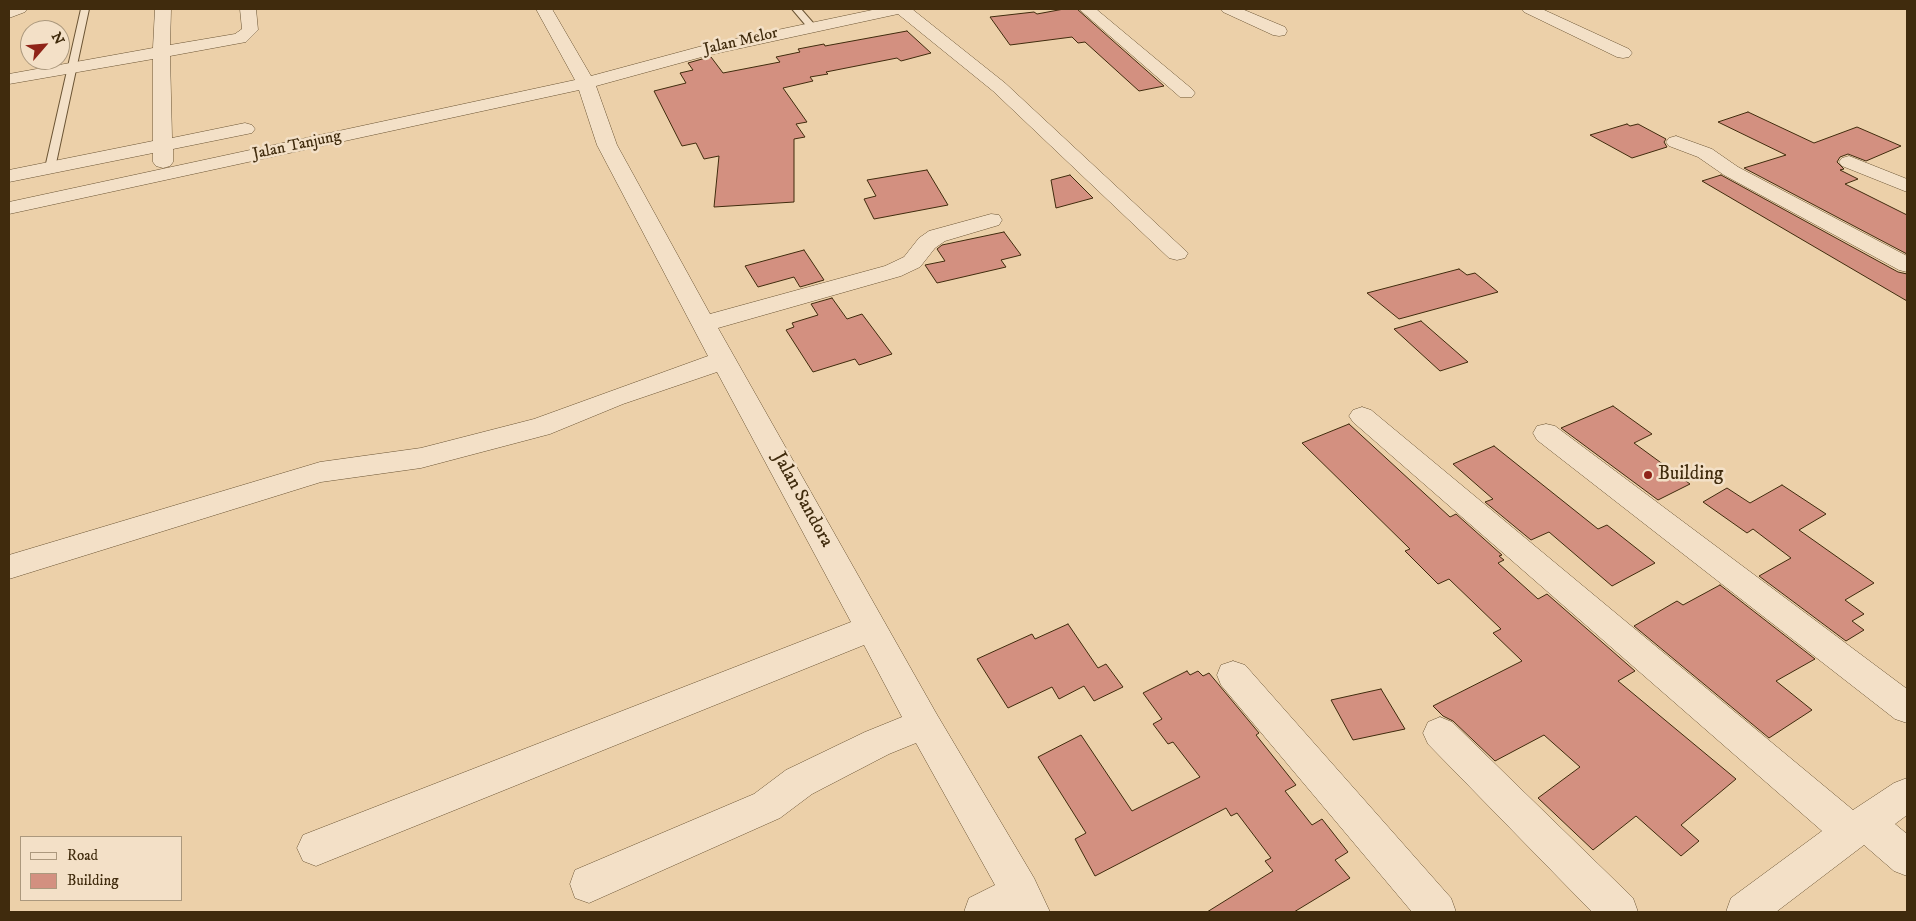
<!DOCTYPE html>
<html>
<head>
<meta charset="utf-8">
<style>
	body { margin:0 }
	#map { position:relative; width:1916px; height:921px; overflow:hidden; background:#ecd0a9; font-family:"IM FELL DW Pica",serif }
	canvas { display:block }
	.frame { position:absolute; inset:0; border:10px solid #402b0d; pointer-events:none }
	.legend { position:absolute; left:20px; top:836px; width:162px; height:65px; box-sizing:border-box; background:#f3e0c7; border:1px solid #ab987d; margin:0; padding:6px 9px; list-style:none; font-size:15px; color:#402b0d }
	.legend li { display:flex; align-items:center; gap:10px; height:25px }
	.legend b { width:25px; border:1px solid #ab987d }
	.north { position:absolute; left:20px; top:20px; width:50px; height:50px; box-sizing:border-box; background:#f3e0c7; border:1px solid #ab987d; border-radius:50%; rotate:63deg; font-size:14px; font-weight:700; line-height:20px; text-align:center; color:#402b0d }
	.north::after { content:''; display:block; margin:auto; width:18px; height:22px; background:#8f2418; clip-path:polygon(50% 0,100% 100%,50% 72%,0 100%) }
</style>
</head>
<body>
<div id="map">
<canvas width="1916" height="921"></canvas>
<div class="frame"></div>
<ul class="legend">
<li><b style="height:6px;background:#f3e0c7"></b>Road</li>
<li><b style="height:14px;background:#d39080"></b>Building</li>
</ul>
<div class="north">N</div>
</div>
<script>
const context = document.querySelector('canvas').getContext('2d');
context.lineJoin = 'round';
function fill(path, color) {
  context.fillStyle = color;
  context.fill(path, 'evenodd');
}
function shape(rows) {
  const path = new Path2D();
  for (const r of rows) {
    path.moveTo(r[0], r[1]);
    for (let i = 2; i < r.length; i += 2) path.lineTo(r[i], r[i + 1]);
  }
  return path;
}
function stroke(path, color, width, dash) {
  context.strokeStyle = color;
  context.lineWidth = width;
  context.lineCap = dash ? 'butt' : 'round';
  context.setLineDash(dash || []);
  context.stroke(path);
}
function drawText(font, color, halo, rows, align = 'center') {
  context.font = font + ' "IM FELL DW Pica",serif';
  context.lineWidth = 5;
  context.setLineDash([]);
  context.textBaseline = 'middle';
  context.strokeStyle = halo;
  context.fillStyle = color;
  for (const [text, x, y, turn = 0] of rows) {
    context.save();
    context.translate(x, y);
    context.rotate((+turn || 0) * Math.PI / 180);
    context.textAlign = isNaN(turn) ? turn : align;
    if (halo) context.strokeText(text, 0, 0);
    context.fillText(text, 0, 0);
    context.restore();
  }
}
const building = shape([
	[1064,9,1077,9,1164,86,1139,91,1085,42,1078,43,1072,37,1010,45,990,17,1034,12,1037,14,1064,9],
	[907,31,931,53,901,61,897,58,826,72,828,74,810,77,813,81,783,88,807,122,796,124,805,137,794,139,794,202,714,207,719,156,704,159,696,143,682,146,654,91,686,83,680,73,693,70,688,63,702,59,711,57,723,73,780,62,776,57,800,52,798,49,824,44,825,46,907,31],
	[1748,112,1814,143,1857,127,1901,146,1866,161,1848,154,1840,157,1837,162,1844,169,1840,170,1858,179,1845,184,1907,215,1907,254,1744,168,1786,155,1718,122,1748,112],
	[1627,124,1630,126,1638,124,1666,139,1664,142,1667,147,1632,158,1590,135,1627,124],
	[927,170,948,205,874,219,864,199,876,196,867,180,927,170],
	[1070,175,1093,198,1056,208,1051,180,1070,175],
	[1721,175,1898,272,1907,274,1907,301,1702,181,1721,175],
	[1004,232,1021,255,1001,260,1006,267,937,283,925,265,945,261,937,249,942,245,1004,232],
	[804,250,824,280,800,287,794,277,758,287,745,266,804,250],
	[1459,269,1467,275,1475,273,1498,292,1399,319,1367,293,1459,269],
	[832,298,847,319,862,314,892,354,859,365,855,359,813,372,786,330,794,327,792,323,818,315,811,304,832,298],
	[1421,321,1468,362,1440,371,1394,329,1421,321],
	[1613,406,1652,434,1634,443,1690,484,1658,500,1561,428,1613,406],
	[1349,424,1450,517,1456,514,1502,555,1499,556,1504,560,1498,563,1538,599,1547,594,1635,671,1618,681,1736,779,1681,825,1699,841,1681,856,1636,816,1593,850,1538,798,1580,767,1544,735,1495,761,1453,721,1443,716,1433,706,1522,661,1493,633,1501,629,1449,579,1438,584,1405,551,1410,549,1302,443,1349,424],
	[1494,446,1598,529,1607,525,1655,563,1612,586,1549,532,1531,540,1485,502,1493,499,1453,464,1494,446],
	[1782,485,1826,514,1799,530,1874,583,1845,600,1864,614,1852,621,1864,630,1846,641,1759,576,1791,558,1753,529,1747,533,1703,502,1727,488,1750,503,1782,485],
	[1720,585,1815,659,1776,681,1812,710,1769,738,1634,626,1677,601,1683,605,1720,585],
	[1068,624,1098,668,1106,664,1123,687,1094,701,1084,686,1059,699,1052,687,1008,708,977,659,1032,634,1035,639,1068,624],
	[1187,671,1190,675,1198,671,1203,676,1209,673,1259,733,1256,735,1296,785,1285,791,1312,825,1322,819,1348,852,1335,860,1350,878,1294,912,1207,912,1273,871,1265,861,1271,858,1237,813,1231,816,1226,808,1095,876,1075,839,1086,833,1038,757,1081,735,1132,811,1200,777,1173,742,1168,744,1153,724,1162,719,1143,693,1187,671],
	[1381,689,1405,729,1353,740,1331,700,1381,689]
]);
const lane = shape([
	[81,9,89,9,55,168,50,171,45,168,81,9],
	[792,9,801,9,815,25,815,29,809,29,792,9]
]);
const street = shape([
	[9,9,27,9,25,12,9,18,9,9],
	[155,9,171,9,170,45,235,34,242,29,240,9,256,9,258,30,246,42,170,56,172,138,245,123,252,125,255,129,252,133,173,149,173,162,170,166,163,168,156,166,153,162,153,153,9,182,9,170,153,141,153,59,9,84,9,74,153,48,155,9],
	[536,9,552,9,591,76,706,45,877,9,912,9,1005,83,1188,253,1185,258,1177,260,1169,258,993,91,898,14,709,55,596,86,617,145,710,314,885,266,904,257,919,238,929,231,991,214,999,215,1002,220,999,225,945,241,935,248,920,267,901,276,718,328,936,713,1034,878,1050,912,964,912,969,898,995,885,916,743,889,754,812,794,780,818,589,903,575,898,570,884,575,870,754,794,786,770,865,732,902,717,864,645,316,866,303,861,297,848,303,835,851,622,717,372,623,404,550,434,421,468,321,482,9,579,9,555,320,462,421,448,534,419,708,356,597,145,579,90,9,214,9,202,575,80,536,9],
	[1079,9,1096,9,1192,89,1195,93,1192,97,1180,97,1079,9],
	[1221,9,1242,9,1285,27,1287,31,1285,35,1279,36,1273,35,1223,12,1221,9],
	[1522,9,1542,9,1629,49,1632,53,1629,57,1623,58,1617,57,1524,12,1522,9],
	[1676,136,1712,149,1738,167,1907,256,1907,272,1899,270,1724,175,1698,157,1669,146,1666,142,1669,138,1676,136],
	[1849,156,1907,179,1907,192,1842,166,1839,162,1842,158,1849,156],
	[1362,407,1371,410,1853,810,1894,783,1907,778,1907,815,1895,824,1907,834,1907,876,1894,871,1864,845,1776,912,1726,912,1731,898,1822,831,1353,422,1349,416,1353,410,1362,407],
	[1546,424,1555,426,1907,689,1907,723,1895,719,1537,440,1533,433,1537,426,1546,424],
	[1233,661,1245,665,1451,898,1456,912,1412,912,1221,685,1217,675,1221,665,1233,661],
	[1440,717,1452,722,1633,898,1638,912,1592,912,1428,744,1423,733,1428,722,1440,717]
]);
const markers = [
	[1648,475,5,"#8f2418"]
];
const farStreetnames = [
	["Jalan Melor",741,42,-13],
	["Jalan Tanjung",297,146,-12]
];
const poiNames = [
	["Building",1658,475]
];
const streetNames = [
	["Jalan Sandora",802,500,61]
];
fill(building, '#d39080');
stroke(building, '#402b0d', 1);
stroke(lane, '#6b5434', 2);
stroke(street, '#6b5434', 1);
fill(lane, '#f3e0c7');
fill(street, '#f3e0c7');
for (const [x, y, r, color] of markers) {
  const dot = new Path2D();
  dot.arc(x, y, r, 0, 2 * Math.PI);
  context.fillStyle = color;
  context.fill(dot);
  stroke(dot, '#f3e0c7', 2);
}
drawText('16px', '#402b0d', '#f3e0c7', farStreetnames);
drawText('19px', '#402b0d', '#f3e0c7', poiNames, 'left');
drawText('19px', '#402b0d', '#f3e0c7', streetNames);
</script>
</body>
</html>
